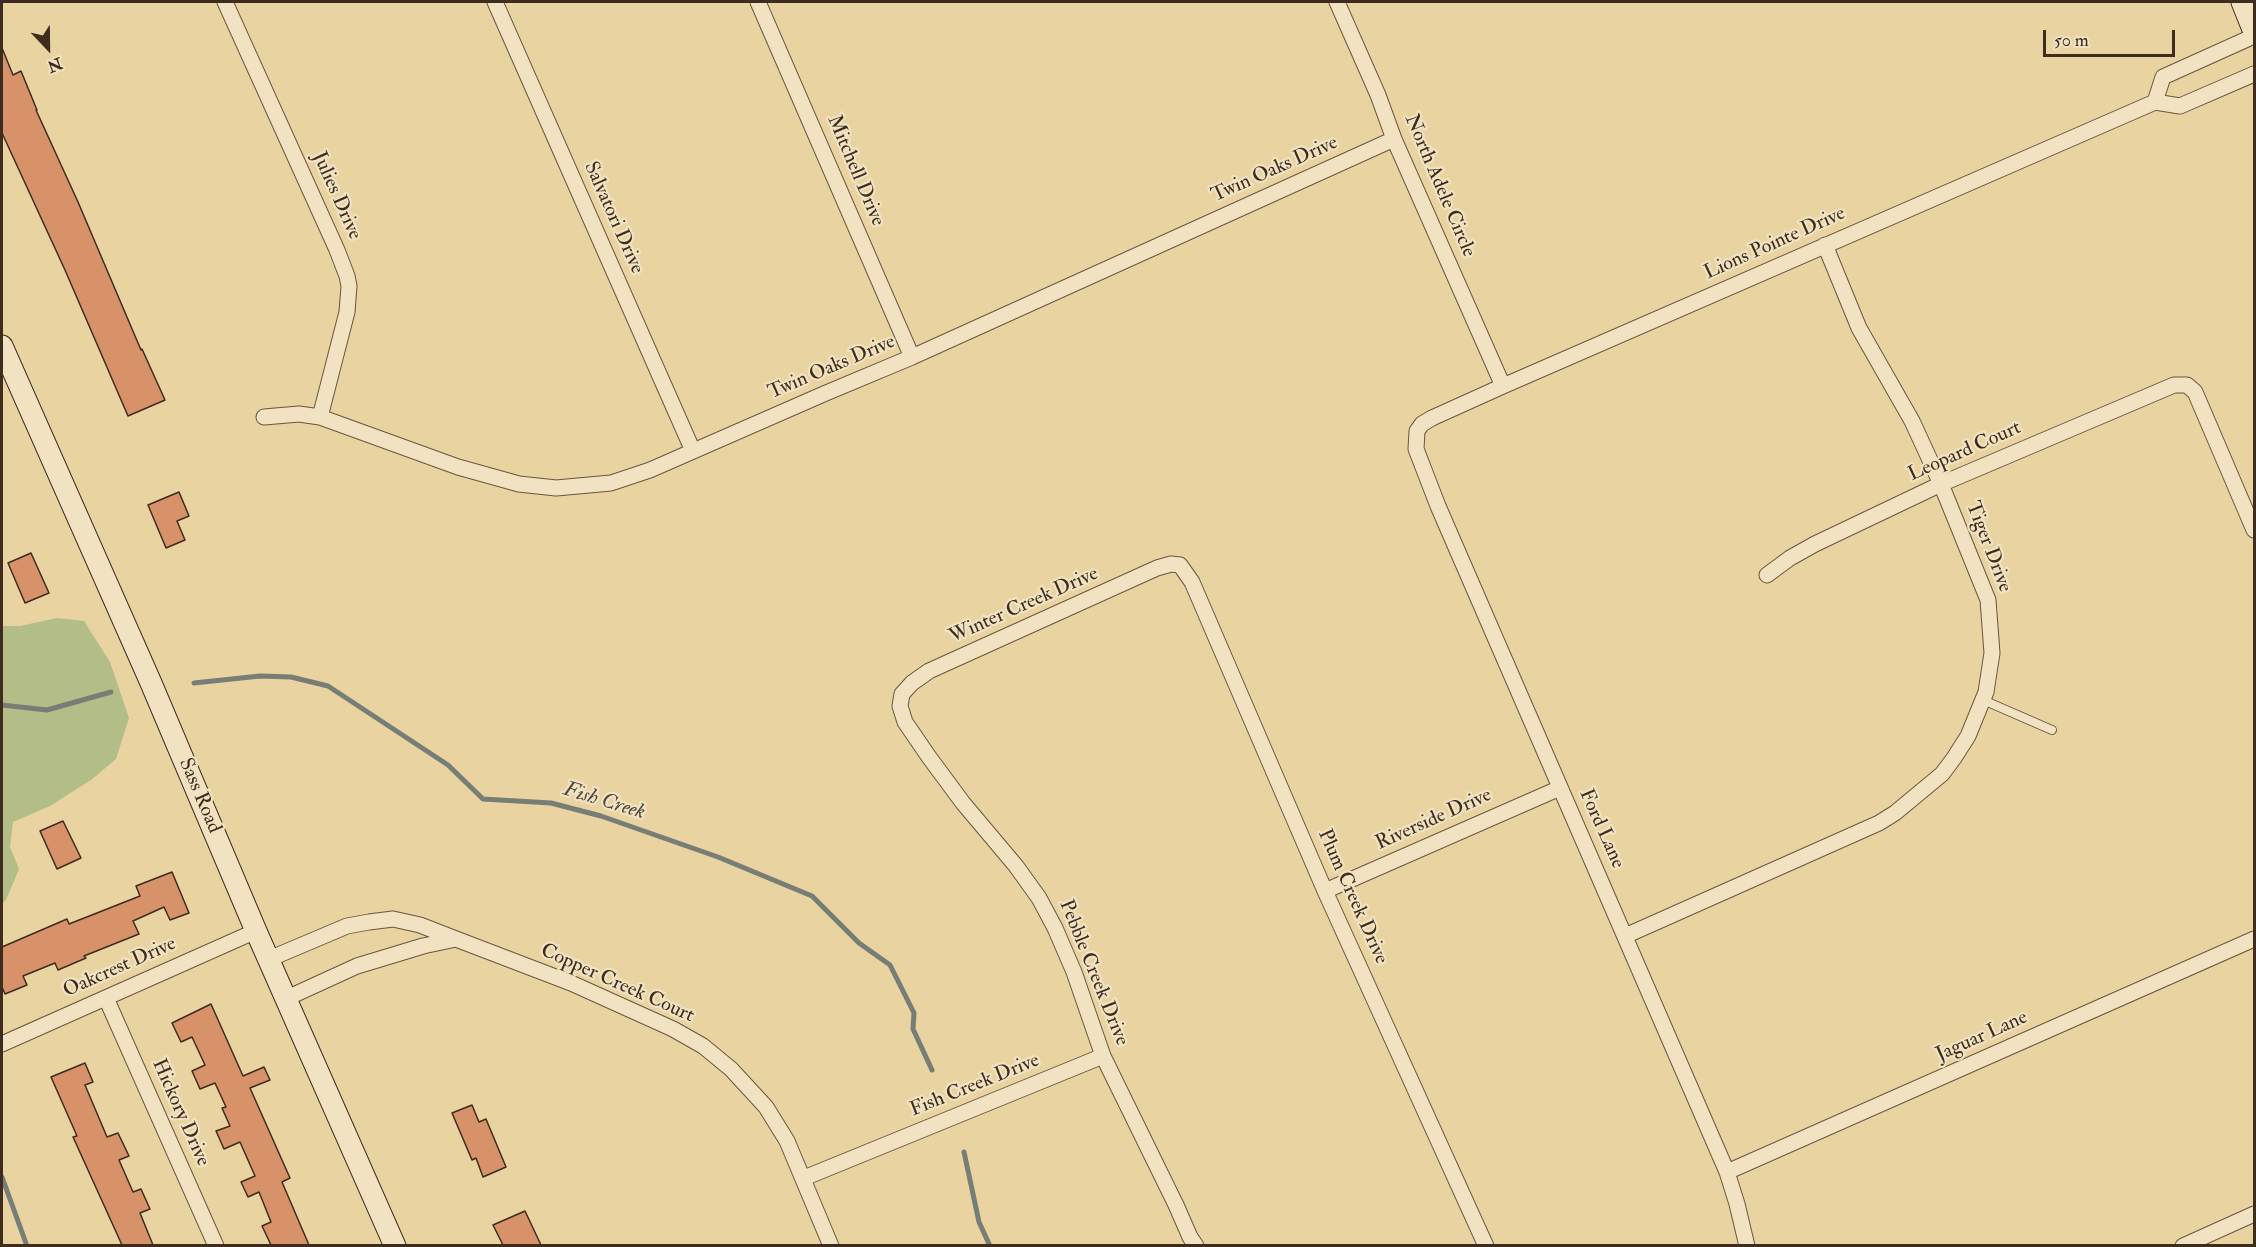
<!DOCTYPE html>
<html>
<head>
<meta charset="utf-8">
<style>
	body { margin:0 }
	#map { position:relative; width:2256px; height:1247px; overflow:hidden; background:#e9d3a1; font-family:"IM FELL Double Pica",serif }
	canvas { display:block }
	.frame { position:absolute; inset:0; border:3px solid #3e2c1e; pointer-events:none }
	.north { position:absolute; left:18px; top:18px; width:60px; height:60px; -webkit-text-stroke:4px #f1e2c2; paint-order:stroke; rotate:158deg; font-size:16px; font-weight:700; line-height:24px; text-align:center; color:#3e2c1e }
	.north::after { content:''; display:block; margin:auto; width:21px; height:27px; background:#3e2c1e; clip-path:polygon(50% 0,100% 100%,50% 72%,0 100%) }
	.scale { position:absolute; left:2043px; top:30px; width:132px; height:27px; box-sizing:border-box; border:3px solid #3e2c1e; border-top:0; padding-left:8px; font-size:18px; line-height:21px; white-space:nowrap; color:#3e2c1e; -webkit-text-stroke:4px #f1e2c2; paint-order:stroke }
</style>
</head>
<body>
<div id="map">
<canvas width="2256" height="1247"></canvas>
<div class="frame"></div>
<div class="north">N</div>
<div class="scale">50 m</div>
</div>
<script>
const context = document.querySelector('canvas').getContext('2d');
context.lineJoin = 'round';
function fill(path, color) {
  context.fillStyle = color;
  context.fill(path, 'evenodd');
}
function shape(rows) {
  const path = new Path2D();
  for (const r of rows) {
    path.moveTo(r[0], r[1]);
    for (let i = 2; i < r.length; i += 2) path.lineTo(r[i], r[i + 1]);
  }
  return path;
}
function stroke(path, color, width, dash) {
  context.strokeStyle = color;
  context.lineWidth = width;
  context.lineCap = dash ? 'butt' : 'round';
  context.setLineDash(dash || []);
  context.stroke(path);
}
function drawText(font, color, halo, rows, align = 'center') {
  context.font = font + ' "IM FELL Double Pica",serif';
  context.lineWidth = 4.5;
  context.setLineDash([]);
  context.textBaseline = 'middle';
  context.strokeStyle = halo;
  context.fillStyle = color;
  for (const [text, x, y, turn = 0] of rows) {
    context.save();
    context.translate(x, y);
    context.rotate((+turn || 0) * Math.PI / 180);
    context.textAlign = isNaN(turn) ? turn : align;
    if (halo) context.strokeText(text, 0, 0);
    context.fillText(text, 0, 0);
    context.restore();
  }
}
const green = shape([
	[57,618,84,621,110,662,129,718,116,759,91,780,50,806,13,822,10,847,19,869,6,900,2,904,2,626,20,626]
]);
const stream = shape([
	[194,683,260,676,291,677,328,686,448,765,483,799,551,803,601,816,718,857,812,896,859,943,890,965,914,1013,913,1029,932,1070],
	[2,705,47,710,111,692],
	[964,1152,979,1222,990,1246],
	[2,1177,27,1246]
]);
const building = shape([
	[2,48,13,75,21,71,37,110,36,110,78,202,141,350,142,349,165,400,128,416,65,270,2,133,2,48],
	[179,492,189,516,177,521,185,540,166,548,148,505,179,492],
	[31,553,49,593,25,603,8,563,31,553],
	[63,821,81,858,57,869,40,831,63,821],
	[172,872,189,913,170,920,164,907,133,921,139,934,84,956,86,958,58,970,55,963,23,976,27,985,5,994,2,987,2,947,67,919,69,924,140,896,136,886,172,872],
	[211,1004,243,1076,264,1067,270,1080,250,1088,290,1178,282,1182,309,1245,271,1245,262,1226,271,1222,259,1192,248,1197,241,1182,255,1176,240,1142,224,1149,216,1131,230,1126,222,1108,226,1107,215,1083,200,1089,192,1071,205,1065,192,1037,181,1042,172,1023,211,1004],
	[85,1063,93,1082,85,1085,107,1137,118,1133,129,1156,119,1160,133,1192,141,1189,150,1209,140,1213,153,1245,122,1245,73,1137,77,1136,51,1077,85,1063],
	[472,1105,479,1122,486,1119,506,1167,483,1177,476,1158,472,1160,452,1113,472,1105],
	[525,1211,541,1245,503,1245,493,1225,525,1211]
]);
const lane = shape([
	[1983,700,2052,730]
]);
const street = shape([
	[225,2,337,250,347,276,349,286,347,312,320,417],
	[495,2,693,451],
	[758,2,912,357],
	[1337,2,1378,95,1394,139,1503,386],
	[2254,36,2163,77,2155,102,2180,106,2254,74],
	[264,417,299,414,320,417,458,467,519,484,556,488,611,483,650,470,826,393,912,357,1394,139],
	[1767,575,1790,558,1815,544,1941,484,2174,385,2187,385,2195,392,2254,530],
	[1325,891,1560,788],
	[1625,936,1879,823,1895,813,1942,774,1954,758,1968,736,1986,692,1992,653,1988,600,1941,484,1912,421,1859,328,1825,245],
	[456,939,571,983,673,1029,703,1046,731,1069,766,1107,787,1141,831,1246],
	[269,959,347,926,369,922,393,919,420,925,456,939,423,946,357,966,287,998],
	[106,998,216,1246],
	[2,1044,256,931],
	[1727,1172,2254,939],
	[804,1178,1103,1056],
	[1196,1246,1190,1237,1176,1205,1103,1056,1074,972,1055,928,1039,898,1016,866,963,803,929,757,905,722,900,706,902,694,912,683,929,671,1157,568,1171,564,1180,565,1192,582,1325,891,1486,1246],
	[1747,1246,1737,1204,1727,1172,1438,506,1416,449,1417,431,1422,424,1432,418,1503,386,2155,102],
	[2183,1246,2254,1214]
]);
const secondary = shape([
	[2242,2,2254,32],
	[2,346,151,683,256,931,395,1246]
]);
const streetNames = [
	["Twin Oaks Drive",1275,170,-24],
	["Mitchell Drive",855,171,67],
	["North Adele Circle",1439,186,67],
	["Julies Drive",336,196,66],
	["Salvatori Drive",613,218,66],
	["Lions Pointe Drive",1775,244,-24],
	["Twin Oaks Drive",832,368,-23],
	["Leopard Court",1965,452,-24],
	["Tiger Drive",1988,547,69],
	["Winter Creek Drive",1024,606,-24],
	["Sass Road",199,796,67],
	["Riverside Drive",1434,820,-24],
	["Ford Lane",1601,829,66],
	["Plum Creek Drive",1352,897,66],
	["Oakcrest Drive",120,968,-24],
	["Pebble Creek Drive",1093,973,68],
	["Copper Creek Court",617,984,24],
	["Jaguar Lane",1982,1037,-24],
	["Fish Creek Drive",975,1086,-22],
	["Hickory Drive",180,1113,66]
];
const waterNames = [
	["Fish Creek",604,802,17]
];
fill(green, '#b3bd88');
stroke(stream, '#767e76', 5);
fill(building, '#d7926a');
stroke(building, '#3e2c1e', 1.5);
stroke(lane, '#69563f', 10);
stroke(street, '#69563f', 17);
stroke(secondary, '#3e2c1e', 23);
stroke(lane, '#f1e2c2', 8);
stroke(street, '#f1e2c2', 15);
stroke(secondary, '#f1e2c2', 21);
drawText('20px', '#3e2c1e', '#f1e2c2', streetNames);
drawText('italic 21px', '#51473b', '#f1e2c2', waterNames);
</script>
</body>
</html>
